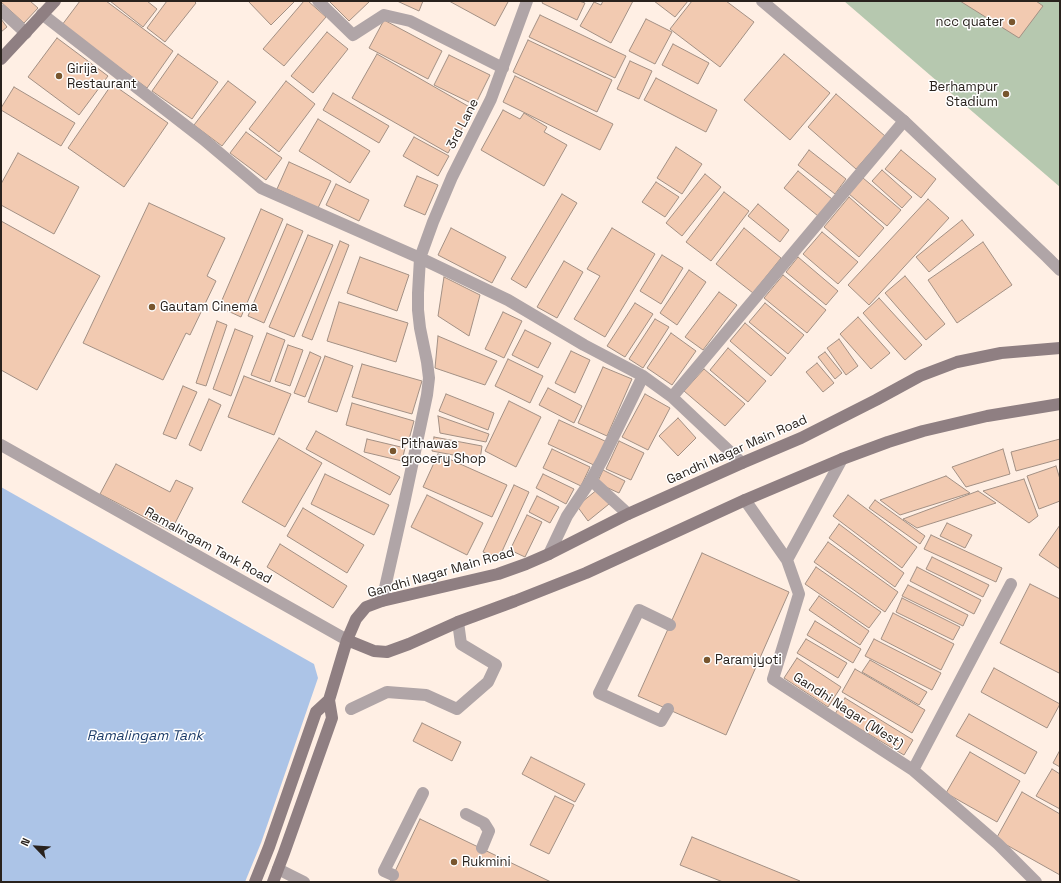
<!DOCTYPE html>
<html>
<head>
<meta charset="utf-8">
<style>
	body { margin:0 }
	#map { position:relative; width:1061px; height:883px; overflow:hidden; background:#ffefe4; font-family:"Space Grotesk",sans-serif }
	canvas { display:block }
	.frame { position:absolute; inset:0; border:2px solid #29221d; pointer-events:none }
	.north { position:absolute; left:16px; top:827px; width:40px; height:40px; -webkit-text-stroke:3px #fff; paint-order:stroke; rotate:295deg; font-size:11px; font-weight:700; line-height:16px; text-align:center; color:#29221d }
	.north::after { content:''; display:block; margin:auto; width:14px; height:18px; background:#29221d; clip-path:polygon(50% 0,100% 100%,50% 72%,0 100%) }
</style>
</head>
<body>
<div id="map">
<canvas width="1061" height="883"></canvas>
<div class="frame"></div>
<div class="north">N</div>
</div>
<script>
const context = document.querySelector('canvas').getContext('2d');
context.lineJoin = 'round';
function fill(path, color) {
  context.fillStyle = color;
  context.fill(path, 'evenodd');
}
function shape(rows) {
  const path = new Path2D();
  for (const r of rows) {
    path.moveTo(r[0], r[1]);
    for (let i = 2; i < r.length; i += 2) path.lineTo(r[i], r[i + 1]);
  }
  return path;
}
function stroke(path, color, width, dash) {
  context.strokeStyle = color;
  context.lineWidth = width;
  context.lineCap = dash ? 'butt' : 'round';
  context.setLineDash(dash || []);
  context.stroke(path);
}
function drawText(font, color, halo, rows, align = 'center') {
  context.font = font + ' "Space Grotesk",sans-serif';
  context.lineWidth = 3;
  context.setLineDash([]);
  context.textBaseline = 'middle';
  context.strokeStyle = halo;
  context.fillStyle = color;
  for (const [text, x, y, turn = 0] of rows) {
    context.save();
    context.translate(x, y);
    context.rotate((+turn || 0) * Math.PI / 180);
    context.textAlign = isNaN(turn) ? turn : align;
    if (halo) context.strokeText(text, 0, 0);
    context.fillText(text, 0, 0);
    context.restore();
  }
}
const green = shape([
	[844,1,1060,1,1060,187]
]);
const water = shape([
	[1,487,314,664,318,678,261,843,245,882,1,882]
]);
const building = shape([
	[1,1,30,1,38,8,24,23,1,2,1,1],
	[80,1,106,1,173,51,147,88,62,25,80,1],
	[110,1,147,1,157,9,143,27,110,1],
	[167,1,194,1,196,3,165,42,147,28,167,1],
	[248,1,295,1,271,25,248,1],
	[304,1,308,1,326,17,284,66,263,49,304,1],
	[329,1,370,1,349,21,329,1],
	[397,1,423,1,419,11,397,1],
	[449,1,507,1,508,2,495,26,449,1],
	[543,1,579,1,585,3,577,20,542,3,543,1],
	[603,1,633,1,611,43,580,26,594,2,601,5,603,1],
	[654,1,688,1,675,17,654,1],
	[692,1,726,1,754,22,720,67,670,29,692,1],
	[960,1,1036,1,1043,6,1019,38,960,1],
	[540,15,626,56,615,78,529,37,540,15],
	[1,19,7,27,1,32,1,19],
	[646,19,672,32,655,64,629,51,646,19],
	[384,20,442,51,428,79,369,48,384,20],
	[327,32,348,49,313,93,291,76,327,32],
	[57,38,108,76,79,115,28,77,57,38],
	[528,40,612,80,597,112,513,72,528,40],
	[673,44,709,63,698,84,662,65,673,44],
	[178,54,218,82,192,119,152,91,178,54],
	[377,54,473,109,448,153,352,98,377,54],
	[784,54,830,93,790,140,744,100,784,54],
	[449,55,490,75,475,105,434,85,449,55],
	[630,61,652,71,639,99,617,89,630,61],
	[515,76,613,124,600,150,503,102,515,76],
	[656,78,717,110,706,132,644,100,656,78],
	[228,81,256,102,222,146,194,125,228,81],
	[286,81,315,104,279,152,249,129,286,81],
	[112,84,168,123,124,187,68,148,112,84],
	[14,87,75,123,61,146,1,110,1,108,14,87],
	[333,93,389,126,379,143,323,110,333,93],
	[836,94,885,136,856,169,808,127,836,94],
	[503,110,520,119,524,113,547,127,544,132,567,145,544,186,481,150,503,110],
	[318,119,370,151,350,183,299,151,318,119],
	[246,132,282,158,266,180,230,153,246,132],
	[414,137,449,156,438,176,403,156,414,137],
	[676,147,702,164,682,194,657,178,676,147],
	[809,150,846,179,835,194,798,165,809,150],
	[901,150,936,179,921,198,885,169,901,150],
	[18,153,79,187,54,234,1,205,1,184,18,153],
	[289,162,331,181,318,208,277,189,289,162],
	[882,170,912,197,902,208,872,181,882,170],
	[798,171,832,199,818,216,784,188,798,171],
	[705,174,721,187,682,236,666,223,705,174],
	[417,176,438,185,425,215,404,206,417,176],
	[863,178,901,210,887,226,849,194,863,178],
	[656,182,679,197,665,217,642,202,656,182],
	[336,184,369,200,359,221,326,205,336,184],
	[724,192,749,211,711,261,686,242,724,192],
	[562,194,577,203,526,288,511,279,562,194],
	[849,197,884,228,859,257,824,227,849,197],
	[928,199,949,218,869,305,848,285,928,199],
	[149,203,225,238,207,276,216,281,190,335,186,333,163,380,83,343,149,203],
	[758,204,789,230,780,242,748,216,758,204],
	[261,209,283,219,241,317,219,307,261,209],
	[962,220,974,235,929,272,916,257,962,220],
	[1,221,100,276,37,390,1,370,1,221],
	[287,224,303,231,264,323,248,316,287,224],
	[451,228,506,257,492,283,438,255,451,228],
	[612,228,655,254,605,337,574,319,600,276,587,269,612,228],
	[744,228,781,258,753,293,716,264,744,228],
	[822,232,858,262,838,284,803,254,822,232],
	[308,235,333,245,294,337,269,327,308,235],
	[340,241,349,245,312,340,302,336,340,241],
	[983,242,1012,285,957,323,928,280,983,242],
	[662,255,683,268,661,304,640,291,662,255],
	[360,257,409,275,397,311,347,293,360,257],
	[798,257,838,291,826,305,786,272,798,257],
	[564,261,583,272,557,318,537,307,564,261],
	[689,270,706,282,677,325,660,313,689,270],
	[783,275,826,310,807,333,764,298,783,275],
	[905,276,945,324,926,340,885,293,905,276],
	[444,277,480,295,469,336,438,316,444,277],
	[719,292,737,305,703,350,685,337,719,292],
	[879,298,922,345,905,360,863,313,879,298],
	[339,302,408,323,396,362,327,341,339,302],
	[635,303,653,314,625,357,607,346,635,303],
	[765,303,804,335,788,354,749,322,765,303],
	[503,312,522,321,504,358,485,349,503,312],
	[858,317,890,353,871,369,840,334,858,317],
	[655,319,669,327,643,368,629,359,655,319],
	[217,321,227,325,206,386,196,383,217,321],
	[745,323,786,358,771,376,730,341,745,323],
	[235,329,253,336,231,396,213,389,235,329],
	[525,330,551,343,538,368,512,355,525,330],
	[267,333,285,340,270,382,251,375,267,333],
	[671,333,696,351,672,385,647,368,671,333],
	[438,336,497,361,485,385,435,368,438,336],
	[839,339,858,366,846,375,827,348,839,339],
	[288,345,303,350,290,386,275,381,288,345],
	[728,348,766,381,748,402,710,370,728,348],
	[571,351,590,360,575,393,555,383,571,351],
	[310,352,321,357,305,397,294,393,310,352],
	[825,352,842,373,835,379,818,357,825,352],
	[325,356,353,366,337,412,308,402,325,356],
	[508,359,543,376,530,403,495,386,508,359],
	[817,363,834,383,823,392,806,372,817,363],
	[362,364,422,381,412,414,352,397,362,364],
	[603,367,632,379,607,436,578,423,603,367],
	[704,369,745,404,725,426,684,391,704,369],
	[244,376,291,394,274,435,228,417,244,376],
	[183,386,197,392,176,439,163,434,183,386],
	[548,388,582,406,574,423,539,405,548,388],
	[446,394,494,413,488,430,439,411,446,394],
	[645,394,670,408,648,450,622,437,645,394],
	[209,399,221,405,201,451,189,445,209,399],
	[509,401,541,417,516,467,485,451,509,401],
	[352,403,414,421,408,443,346,425,352,403],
	[438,416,489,434,486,442,440,433,438,416],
	[678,418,696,438,678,456,659,436,678,418],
	[559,420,607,442,596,466,548,444,559,420],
	[316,431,400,477,390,495,306,449,316,431],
	[434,437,482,446,480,460,432,451,434,437],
	[279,438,322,463,285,527,242,502,279,438],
	[367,439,405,448,402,461,364,452,367,439],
	[1060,439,1060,459,1016,471,1011,452,1060,439],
	[619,441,644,453,631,480,606,469,619,441],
	[552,449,590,467,581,486,543,468,552,449],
	[1003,449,1010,474,966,487,952,467,1003,449],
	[438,454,507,485,492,517,423,487,438,454],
	[116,464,170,492,176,480,193,488,171,531,100,494,116,464],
	[1056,466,1060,479,1060,501,1039,509,1027,476,1056,466],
	[603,470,625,481,619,493,597,483,603,470],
	[325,474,389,505,374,535,311,504,325,474],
	[543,474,574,489,566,504,536,488,543,474],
	[946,476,970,493,900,515,880,500,946,476],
	[1024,479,1038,516,1029,523,983,491,1024,479],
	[514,485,529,492,499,558,483,552,514,485],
	[598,489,609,504,588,521,577,506,598,489],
	[978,491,996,503,917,528,903,519,978,491],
	[427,495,483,523,467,555,411,527,427,495],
	[848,495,917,547,902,568,833,516,848,495],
	[537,496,559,507,550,523,529,512,537,496],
	[875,500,925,536,920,544,869,508,875,500],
	[303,508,364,545,347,573,287,536,303,508],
	[527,515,542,522,525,557,510,550,527,515],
	[947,523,972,535,965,548,940,536,947,523],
	[839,524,904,573,895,587,829,538,839,524],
	[1060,525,1060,569,1039,555,1060,525],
	[931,535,1002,568,996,582,924,549,931,535],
	[828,542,898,592,885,612,814,562,828,542],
	[280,544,347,586,333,608,267,567,280,544],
	[702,553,789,592,726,735,638,696,702,553],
	[932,557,989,585,983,597,926,569,932,557],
	[816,567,881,612,869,628,805,584,816,567],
	[917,567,981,600,974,614,910,581,917,567],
	[1030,584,1060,599,1060,671,1059,673,1000,643,1030,584],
	[908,585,968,615,963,626,902,596,908,585],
	[819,596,869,631,860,645,809,610,819,596],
	[902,598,960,627,953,640,896,612,902,598],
	[893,613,954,644,941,670,881,639,893,613],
	[815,621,861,649,853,663,807,635,815,621],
	[806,639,847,663,838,678,797,653,806,639],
	[874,639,941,673,932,690,865,656,874,639],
	[797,658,841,687,828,707,784,678,797,658],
	[870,660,927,692,919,705,862,672,870,660],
	[994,668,1060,704,1047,728,981,692,994,668],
	[855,669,925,710,912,733,842,692,855,669],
	[845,698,913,740,904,755,835,714,845,698],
	[969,714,1037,752,1025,774,956,736,969,714],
	[422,723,461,742,452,761,413,741,422,723],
	[1060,750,1060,767,1053,763,1060,750],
	[970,752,1020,781,997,822,946,793,970,752],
	[531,757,585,784,575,802,522,774,531,757],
	[1052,769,1060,774,1060,809,1036,796,1052,769],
	[1022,792,1060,814,1060,875,996,839,1022,792],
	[555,796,574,805,549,854,530,845,555,796],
	[420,819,551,882,390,882,420,819],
	[692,837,800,881,799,882,723,882,680,865,692,837]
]);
const lane = shape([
	[762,1,904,121,1047,257,1060,270],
	[351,709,387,692,426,695,457,709,488,682,496,665,461,644,458,622]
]);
const street = shape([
	[318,1,353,35,384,15,410,21,503,68],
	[1,10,26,33],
	[42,14,203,139,261,188,420,258,508,300,584,345,643,376,672,397,742,463],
	[672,397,904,121],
	[1,445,347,640],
	[591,480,628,514],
	[745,500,787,560,799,594,773,679,913,770,998,844,1036,882],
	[549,554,567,516,591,480,602,460,643,376],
	[787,560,842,459],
	[382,601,405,499,427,395,429,378,427,362,420,328,418,310,418,293,420,258,433,222,452,177,491,99,527,1],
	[668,709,661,721,599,693,639,610,670,625],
	[913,770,1011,584],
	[466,814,484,823,489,831,482,848],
	[278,869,304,882],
	[393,875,384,871,423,793]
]);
const secondary = shape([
	[1,59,55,1],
	[347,640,374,651,387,652,409,644,458,622,515,601,586,573,745,500,842,459,888,442,923,431,987,416,1060,404],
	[255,882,269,847,316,712,329,700],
	[273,882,284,853,332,718,329,700,347,640,356,619,366,607,382,601,498,574,526,564,549,554,628,514,742,463,801,438,876,400,920,376,957,362,1001,353,1060,348]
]);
const markers = [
	[1012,22,4,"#78562e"],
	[59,76,4,"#78562e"],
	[1006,94,4,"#78562e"],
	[152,307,4,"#78562e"],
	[393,451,4,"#78562e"],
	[707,660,4,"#78562e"],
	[454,862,4,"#78562e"]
];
const poiNames = [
	["ncc quater",1004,22,"right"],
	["Girija",67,69],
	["Restaurant",67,84],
	["Berhampur",998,87,"right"],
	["Stadium",998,102,"right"],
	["Gautam Cinema",160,307],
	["Pithawas",401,444],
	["grocery Shop",401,459],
	["Paramjyoti",715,660],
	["Rukmini",462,862]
];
const streetNames = [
	["3rd Lane",463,124,-63],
	["Gandhi Nagar Main Road",737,450,-24],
	["Ramalingam Tank Road",208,546,29],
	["Gandhi Nagar Main Road",441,573,-16],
	["Gandhi Nagar (West)",848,711,33]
];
const waterNames = [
	["Ramalingam Tank",145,736]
];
fill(green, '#b6c8af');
fill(water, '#acc4e7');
fill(building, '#f2cab1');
stroke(building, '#a39084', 1);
stroke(lane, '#b0a5a7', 12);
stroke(street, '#b0a5a7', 12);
stroke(secondary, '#8f7f82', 12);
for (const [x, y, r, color] of markers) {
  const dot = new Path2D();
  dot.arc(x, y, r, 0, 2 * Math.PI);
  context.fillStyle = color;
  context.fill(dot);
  stroke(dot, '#fff', 1.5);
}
drawText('13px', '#29221d', '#fff', poiNames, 'left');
drawText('13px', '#29221d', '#fff', streetNames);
drawText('italic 14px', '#1d3c69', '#fff', waterNames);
</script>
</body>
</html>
